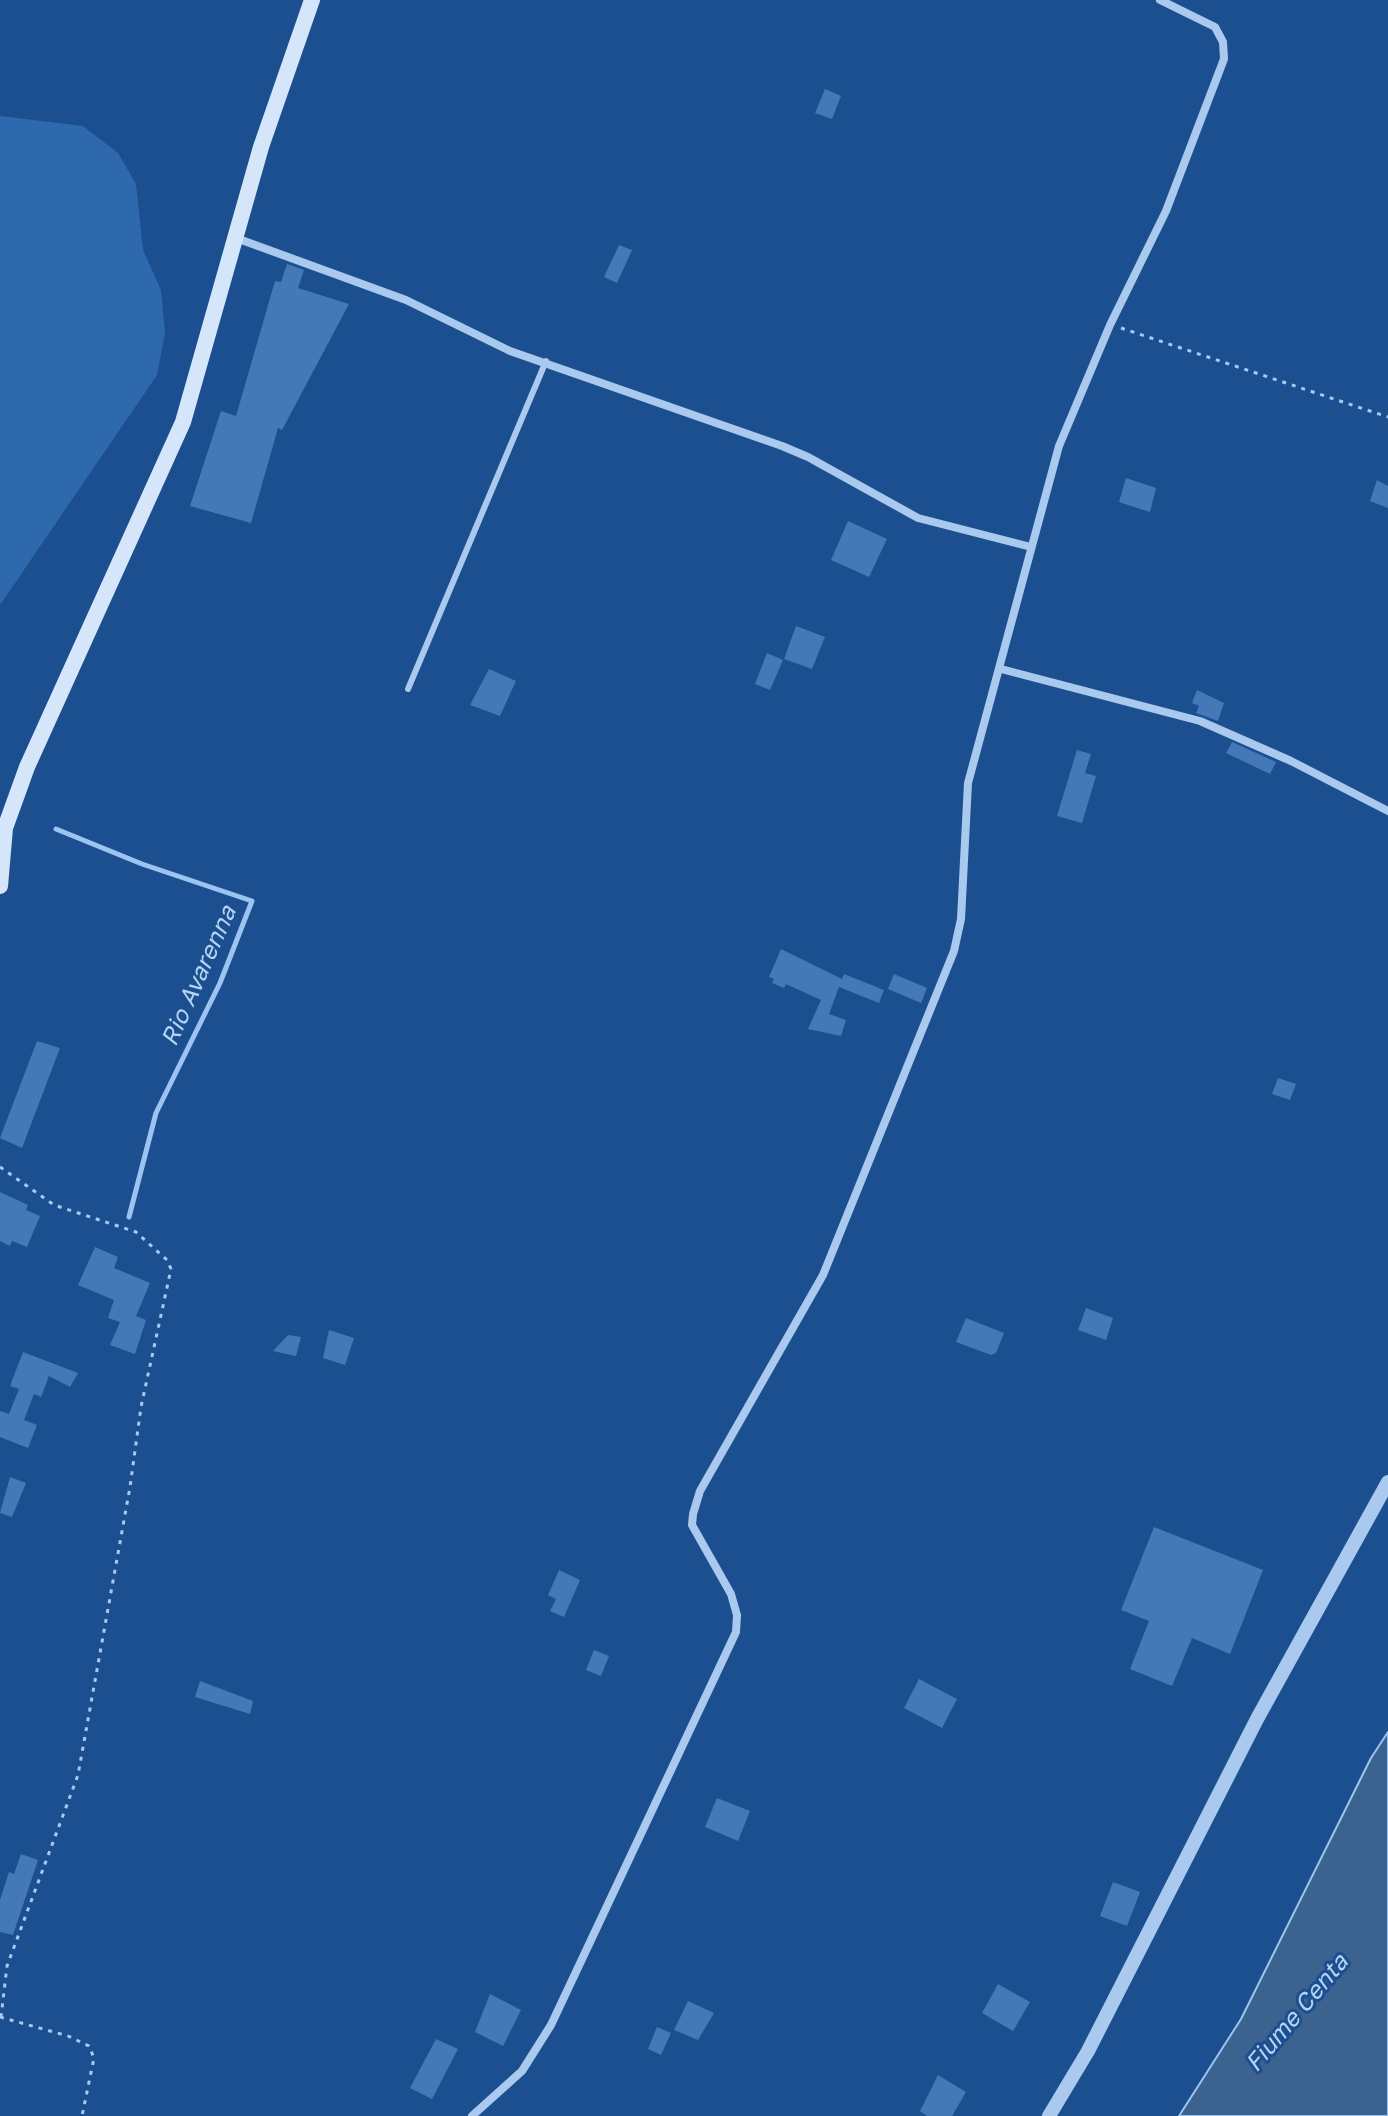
<!DOCTYPE html>
<html>
<head>
<meta charset="utf-8">
<style>
	body { margin:0 }
	canvas { display:block; background:#1b4f8f }
</style>
</head>
<body>
<canvas width="1388" height="2116"></canvas>
<script>
const context = document.querySelector('canvas').getContext('2d');
context.lineJoin = 'round';
function fill(path, color) {
  context.fillStyle = color;
  context.fill(path, 'evenodd');
}
function shape(rows) {
  const path = new Path2D();
  for (const r of rows) {
    path.moveTo(r[0], r[1]);
    for (let i = 2; i < r.length; i += 2) path.lineTo(r[i], r[i + 1]);
  }
  return path;
}
function stroke(path, color, width, dash) {
  context.strokeStyle = color;
  context.lineWidth = width;
  context.lineCap = dash ? 'butt' : 'round';
  context.setLineDash(dash || []);
  context.stroke(path);
}
function drawText(font, color, halo, rows, align = 'center') {
  context.font = font + ' "Golos Text",sans-serif';
  context.lineWidth = 6;
  context.setLineDash([]);
  context.textBaseline = 'middle';
  context.strokeStyle = halo;
  context.fillStyle = color;
  for (const [text, x, y, turn = 0] of rows) {
    context.save();
    context.translate(x, y);
    context.rotate((+turn || 0) * Math.PI / 180);
    context.textAlign = isNaN(turn) ? turn : align;
    if (halo) context.strokeText(text, 0, 0);
    context.fillText(text, 0, 0);
    context.restore();
  }
}
const green = shape([
	[0,116,83,126,118,153,136,184,143,250,161,290,165,333,157,375,0,605]
]);
const water = shape([
	[1388,1732,1388,2116,1179,2116,1241,2019,1371,1758,1388,1732]
]);
const stream = shape([
	[56,829,142,864,252,901,220,983,156,1113,129,1217]
]);
const building = shape([
	[825,89,841,96,832,119,815,113],
	[619,245,632,250,617,283,604,277],
	[287,264,304,270,298,288,349,304,282,430,278,428,251,523,190,506,221,411,236,416,275,281,281,282],
	[1126,478,1156,488,1150,512,1119,502],
	[1377,480,1388,486,1388,508,1370,501],
	[848,521,887,539,869,577,831,560],
	[796,626,825,637,812,669,784,659],
	[767,653,783,660,770,690,755,684],
	[489,669,516,681,500,716,470,705],
	[1197,690,1224,703,1218,721,1196,713,1199,706,1192,703],
	[1232,742,1276,762,1270,774,1226,753],
	[1077,750,1091,754,1085,773,1096,776,1082,823,1057,816],
	[781,949,842,979,844,974,884,990,879,1003,839,987,829,1014,846,1020,841,1036,808,1029,821,1000,786,984,784,988,772,983,774,979,769,977],
	[894,974,927,988,921,1003,888,989],
	[37,1041,60,1048,22,1148,0,1138],
	[1278,1078,1296,1084,1290,1100,1272,1094],
	[0,1192,28,1205,26,1210,40,1216,27,1247,12,1241,10,1246,0,1241],
	[95,1247,118,1257,114,1268,150,1283,136,1316,146,1320,135,1354,110,1345,120,1322,108,1318,114,1300,78,1285],
	[1086,1308,1113,1318,1106,1340,1078,1330],
	[966,1318,1004,1333,996,1353,991,1355,956,1342],
	[329,1330,354,1338,345,1365,323,1358],
	[288,1335,301,1337,296,1356,273,1351],
	[23,1352,78,1373,70,1387,49,1376,41,1397,34,1394,24,1420,37,1425,28,1448,0,1437,0,1411,9,1414,19,1389,10,1386],
	[10,1477,26,1483,12,1517,0,1513],
	[1154,1527,1263,1570,1230,1654,1192,1638,1172,1686,1130,1669,1149,1621,1121,1610],
	[559,1570,580,1580,564,1617,550,1611,556,1599,548,1595],
	[594,1650,609,1656,601,1676,586,1670],
	[919,1679,957,1699,942,1728,904,1708],
	[200,1681,253,1701,250,1714,195,1697],
	[717,1798,750,1811,738,1841,705,1827],
	[21,1854,38,1860,13,1935,0,1932,0,1900,9,1872,14,1874],
	[1113,1882,1140,1892,1127,1926,1100,1916],
	[998,1984,1030,2002,1013,2031,982,2013],
	[490,1994,521,2010,503,2046,475,2032],
	[688,2001,714,2013,698,2040,674,2030],
	[657,2027,671,2033,661,2055,648,2049],
	[436,2039,458,2049,432,2099,410,2088],
	[938,2075,966,2092,952,2116,927,2116,920,2111]
]);
const path = shape([
	[1121,328,1388,417],
	[0,1167,54,1205,136,1232,167,1260,171,1269,141,1407,130,1487,78,1775,7,1966,1,2017],
	[0,2017,68,2036,89,2046,94,2058,82,2116]
]);
const service = shape([
	[408,689,546,361]
]);
const minor = shape([
	[236,238,406,300,510,351,782,446,808,457,918,518,1031,547],
	[1001,669,1200,721,1291,761,1388,811],
	[472,2116,522,2071,551,2025,736,1632,737,1615,731,1594,692,1525,693,1514,700,1491,823,1275,954,951,961,919,968,783,1059,446,1110,325,1166,211,1224,59,1223,42,1215,27,1160,0]
]);
const tertiary = shape([
	[1049,2116,1088,2051,1257,1719,1388,1482]
]);
const secondary = shape([
	[0,886,5,828,27,767,183,422,261,147,312,0]
]);
const waterNames = [
	["Rio Avarenna",199,976,-66],
	["Fiume Centa",1297,2013,-50]
];
fill(green, '#2e69ad');
fill(water, '#3c6290');
stroke(water, '#9cc4f0', 2);
stroke(stream, '#9cc4f0', 5);
fill(building, '#4478b7');
stroke(path, '#a9c9ee', 3, [4, 6]);
stroke(service, '#a9c9ee', 6);
stroke(minor, '#a9c9ee', 8);
stroke(tertiary, '#a9c9ee', 14);
stroke(secondary, '#d6e6fa', 16);
drawText('italic 24px', '#b5d3f5', '#1b4f8f', waterNames);
</script>
</body>
</html>
